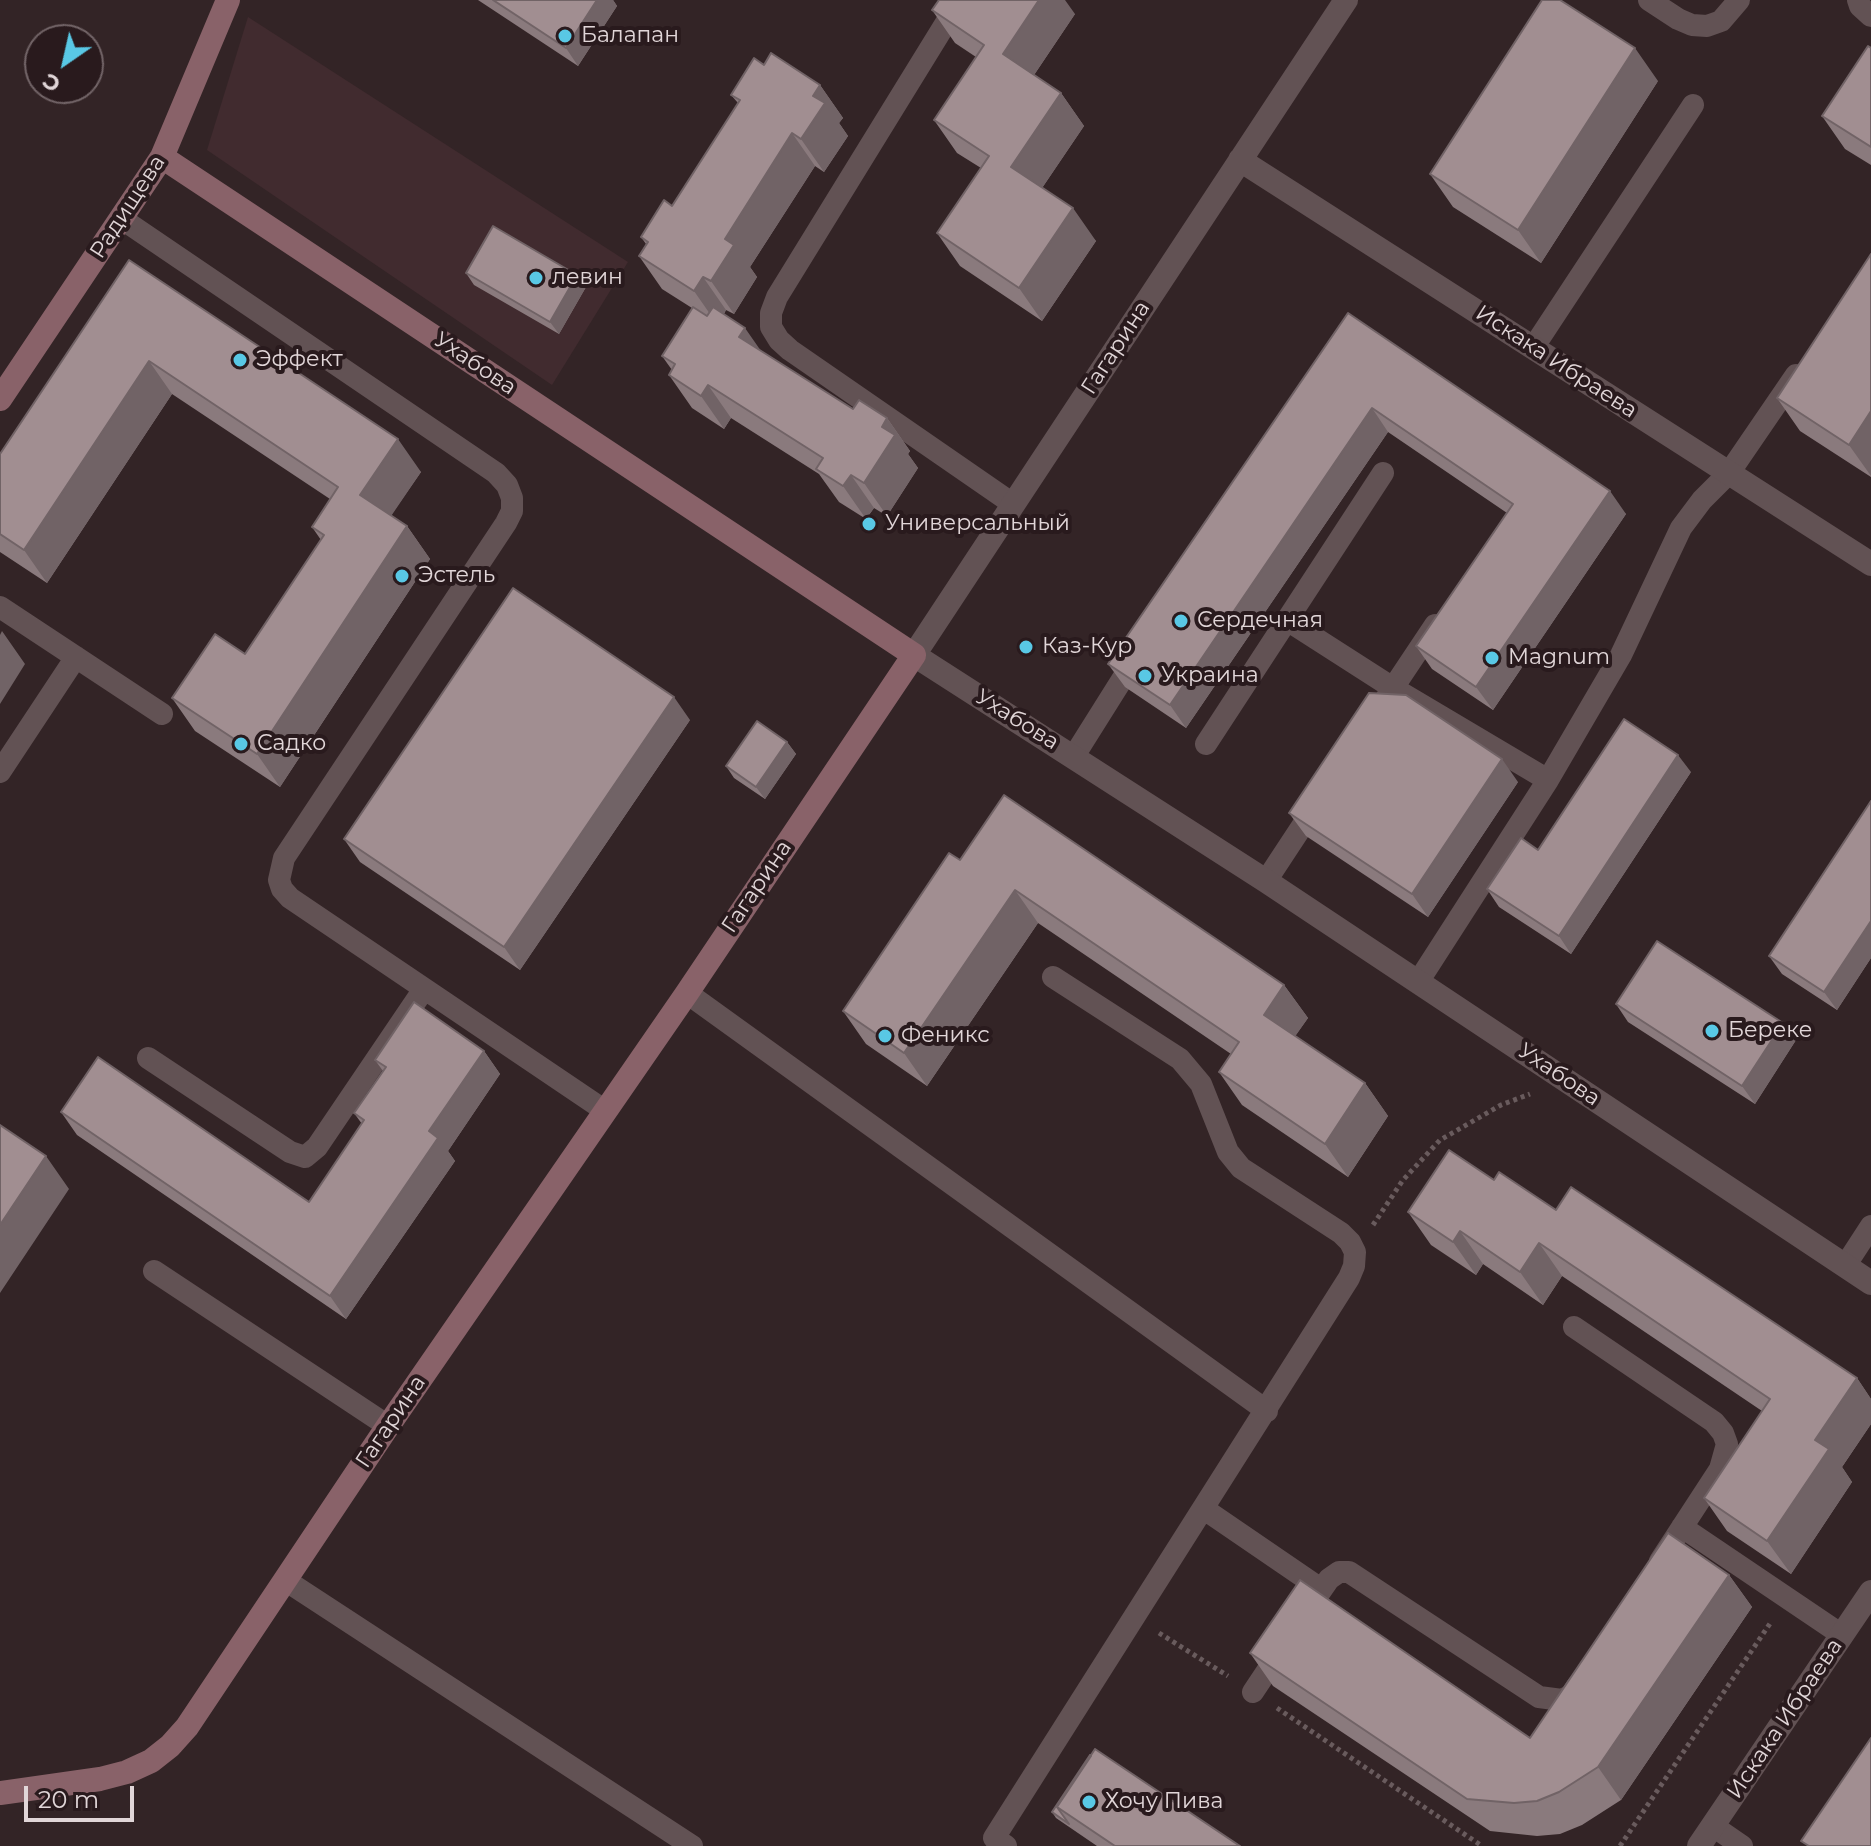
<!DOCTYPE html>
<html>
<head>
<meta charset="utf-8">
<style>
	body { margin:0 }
	#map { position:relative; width:1871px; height:1846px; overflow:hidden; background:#332426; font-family:Montserrat,sans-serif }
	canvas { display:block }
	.north { position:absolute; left:24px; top:24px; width:80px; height:80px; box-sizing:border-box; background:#291a1d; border:2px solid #736568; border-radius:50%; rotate:214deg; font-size:22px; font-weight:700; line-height:32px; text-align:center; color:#e1d6d8 }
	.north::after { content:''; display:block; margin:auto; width:28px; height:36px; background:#59c8e5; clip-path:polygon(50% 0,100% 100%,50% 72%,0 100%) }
	.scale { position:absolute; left:24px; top:1786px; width:110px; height:36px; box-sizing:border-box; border:4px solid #e1d6d8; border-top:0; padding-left:10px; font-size:24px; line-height:28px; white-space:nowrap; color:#e1d6d8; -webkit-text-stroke:6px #291a1d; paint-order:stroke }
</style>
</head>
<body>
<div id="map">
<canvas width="1871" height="1846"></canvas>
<div class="north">С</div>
<div class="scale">20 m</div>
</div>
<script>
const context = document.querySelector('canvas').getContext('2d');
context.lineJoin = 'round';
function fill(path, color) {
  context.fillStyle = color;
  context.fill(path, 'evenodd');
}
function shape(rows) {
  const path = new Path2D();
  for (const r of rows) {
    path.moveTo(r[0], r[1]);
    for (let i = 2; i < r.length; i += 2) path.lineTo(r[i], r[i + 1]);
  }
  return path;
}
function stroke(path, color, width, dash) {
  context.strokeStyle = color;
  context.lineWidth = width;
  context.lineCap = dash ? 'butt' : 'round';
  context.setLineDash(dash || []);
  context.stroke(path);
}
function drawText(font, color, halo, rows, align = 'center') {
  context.font = font + ' Montserrat,sans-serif';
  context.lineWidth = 8;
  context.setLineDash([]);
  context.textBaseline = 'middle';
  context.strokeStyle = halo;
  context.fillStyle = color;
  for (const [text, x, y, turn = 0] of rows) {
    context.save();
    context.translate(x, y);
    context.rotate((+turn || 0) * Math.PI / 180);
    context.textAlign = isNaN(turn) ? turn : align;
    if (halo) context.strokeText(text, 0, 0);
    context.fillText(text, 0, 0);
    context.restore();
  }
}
const built = shape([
	[248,17,628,262,552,385,207,150]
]);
const path = shape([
	[1373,1225,1403,1180,1440,1140,1501,1105,1530,1094],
	[1159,1633,1228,1676],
	[1277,1708,1482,1846],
	[1620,1846,1771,1622]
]);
const lane = shape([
	[960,0,777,297,771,313,771,327,779,340,790,350,1013,504],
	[1649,0,1678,19,1692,25,1707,26,1721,21,1739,0],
	[1858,0,1860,6,1871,16],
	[122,219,496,473,507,485,512,498,512,511,506,523,284,858,279,880,282,889,290,898,604,1110],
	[1533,348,1693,105],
	[1383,473,1287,620,1393,688,1548,780],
	[0,607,162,714],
	[1385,700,1435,625],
	[1206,744,1287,620],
	[1074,756,1123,678],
	[0,772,76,657],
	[1266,881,1316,805],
	[1418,982,1548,780,1621,655,1681,528,1702,500,1729,473,1796,375],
	[687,993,1267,1411],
	[148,1058,290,1152,305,1157,317,1147,424,989],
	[1845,1266,1871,1226],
	[154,1271,388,1426],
	[1574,1327,1714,1422,1723,1433,1727,1444,1720,1469,1660,1561],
	[1204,1509,1321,1589],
	[1682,1527,1842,1635],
	[285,1580,692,1846],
	[1302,1618,1329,1579,1339,1572,1349,1572,1539,1697,1562,1700,1571,1695,1577,1686],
	[1253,1692,1281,1650],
	[1713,1826,1742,1846],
	[1006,1846,994,1838,1349,1278,1354,1266,1355,1252,1350,1242,1341,1233,1241,1168,1228,1152,1201,1084,1180,1059,1053,977]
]);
const street = shape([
	[1346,0,914,655,1266,881,1871,1283],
	[1240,160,1871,564],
	[1699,1846,1871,1592]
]);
const secondary = shape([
	[0,399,162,157,228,0],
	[0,1793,100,1779,127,1772,151,1761,170,1746,187,1727,388,1426,687,993,914,655,162,157]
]);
const wall = shape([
	[478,0,613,0,617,6,578,66],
	[932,10,1075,14,1034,75,1061,93,1084,126,1042,188,1096,241,1042,321,960,266,937,233,981,168,957,153,934,120,976,57,955,43],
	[1871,48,1871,165,1845,149,1822,116],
	[764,65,820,85,843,118,839,123,848,136,824,172,815,166,750,267,757,277,734,314,726,310,724,314,760,350,853,409,887,418,910,451,908,454,918,468,887,516,874,508,866,519,839,502,819,474,731,418,724,429,692,408,669,375,672,370,662,356,692,308,662,289,639,256,646,244,641,237,672,206,738,103,731,95],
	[1658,81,1541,263,1453,207,1430,174],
	[1871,254,1871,477,1800,431,1777,398],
	[129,260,421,472,391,515,407,526,430,559,280,787,195,731,172,698,245,654,321,540,312,527,330,499,172,394,47,583,0,552,0,454],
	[466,273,586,287,559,334,474,285],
	[1348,313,1626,514,1493,710,1432,669,1416,646,1507,513,1388,432,1186,728,1125,687,1108,664],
	[690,720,520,970,360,862,344,839],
	[787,742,796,754,765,799,734,778,726,766],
	[1691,772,1571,954,1499,907,1487,889,1538,850],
	[1518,782,1428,917,1306,836,1289,813],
	[1871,801,1871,958,1837,1010,1782,974,1769,956],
	[960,860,1284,985,1308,1018,1295,1036,1365,1083,1388,1116,1348,1177,1242,1105,1219,1072,1231,1054,1038,923,927,1086,866,1044,843,1011],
	[1616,1004,1796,1040,1755,1104,1628,1022],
	[484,1051,500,1074,448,1151,455,1161,346,1319,77,1135,61,1112,309,1202,362,1124,354,1113,383,1071,375,1060],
	[1494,1180,1556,1210,1857,1378,1871,1399,1871,1424,1842,1467,1852,1482,1791,1574,1727,1531,1704,1498,1762,1411,1562,1276,1543,1305,1483,1264,1476,1275,1431,1245,1408,1212],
	[1729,1575,1752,1607,1621,1800,1582,1825,1560,1834,1537,1836,1490,1831,1273,1686,1250,1653,1530,1738],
	[1090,1755,1240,1846,1097,1846,1056,1818,1052,1812]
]);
const shadedWall = shape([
	[597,0,613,0,617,6,578,66,566,48],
	[1039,0,1065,0,1075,14,1026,87,1003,54],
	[1635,48,1658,81,1541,263,1518,230],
	[820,85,843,118,839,123,848,136,824,172,801,139,813,96],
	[1061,93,1084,126,1034,200,1011,167],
	[792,133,815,166,750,267,757,277,734,314,711,281,725,239],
	[1073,208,1096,241,1042,321,1019,288],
	[577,275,586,287,559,334,550,322],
	[703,277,726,310,717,324,694,291],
	[745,328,768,361,739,337],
	[149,361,172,394,47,583,24,550],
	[708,385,731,418,724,429,701,396],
	[1372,408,1388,432,1186,728,1170,705],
	[1871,411,1871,476,1849,445],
	[887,418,910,451,908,454,918,468,887,516,864,483,882,427],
	[398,439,421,472,383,528,360,495],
	[851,475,874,508,866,519,843,486],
	[1610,491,1626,514,1493,710,1476,687],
	[407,526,430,559,280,787,257,754],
	[2,631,25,664,0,704,0,635],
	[674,697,690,720,520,970,504,947],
	[787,742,796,754,765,799,756,787],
	[1678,755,1691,772,1571,954,1559,936],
	[1502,759,1518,782,1428,917,1412,894],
	[1015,890,1038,923,927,1086,904,1053],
	[1871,921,1871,958,1837,1010,1824,992],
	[1284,985,1308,1018,1287,1048,1264,1015],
	[1783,1023,1796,1040,1755,1104,1742,1086],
	[484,1051,500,1074,448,1151,455,1161,346,1319,330,1296,429,1131],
	[1365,1083,1388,1116,1348,1177,1325,1144],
	[46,1156,69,1189,0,1293,0,1225],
	[1460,1231,1483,1264,1476,1275,1453,1242],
	[1539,1243,1562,1276,1543,1305,1520,1272],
	[1857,1378,1871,1399,1871,1424,1842,1467,1852,1482,1791,1574,1767,1541,1815,1440],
	[1729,1575,1752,1607,1621,1800,1598,1767]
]);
const building = shape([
	[493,0,597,0,566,48,493,0],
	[939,0,1039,0,1003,54,1061,93,1011,167,1073,208,1019,288,937,233,989,156,934,120,984,45,932,10,939,0],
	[1542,0,1560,0,1635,48,1518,230,1430,174,1542,0],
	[1868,46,1871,48,1871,147,1822,116,1868,46],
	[771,53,820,85,813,96,825,103,801,139,792,133,725,239,734,245,711,281,703,277,694,291,639,256,648,242,641,237,664,200,672,206,740,100,731,95,754,58,764,65,771,53],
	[493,226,577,275,550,322,466,273,493,226],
	[1871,254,1871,411,1849,445,1777,398,1871,254],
	[129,260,398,439,360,495,407,526,257,754,172,698,215,634,245,654,324,535,312,527,338,487,149,361,24,550,0,534,0,454,129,260],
	[693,307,707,316,713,307,745,328,739,337,853,409,859,400,887,418,882,427,895,435,864,483,851,475,843,486,816,469,823,458,708,385,701,396,669,375,675,364,662,356,693,307],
	[1348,313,1610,491,1476,687,1416,646,1513,504,1372,408,1170,705,1108,664,1348,313],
	[513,588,674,697,504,947,344,839,513,588],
	[1369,693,1406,695,1502,759,1412,894,1289,813,1369,693],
	[1624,719,1678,755,1559,936,1487,889,1521,838,1538,850,1624,719],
	[757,721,787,742,756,787,726,766,757,721],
	[1004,795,1284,985,1264,1015,1365,1083,1325,1144,1219,1072,1239,1042,1015,890,904,1053,843,1011,949,853,960,860,1004,795],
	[1871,801,1871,921,1824,992,1769,956,1871,801],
	[1657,941,1783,1023,1742,1086,1616,1004,1657,941],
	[414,1002,484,1051,429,1131,438,1138,330,1296,61,1112,98,1057,309,1202,364,1120,354,1113,386,1067,375,1060,414,1002],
	[0,1125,46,1156,0,1225,0,1125],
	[1449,1150,1494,1180,1499,1172,1556,1210,1571,1187,1857,1378,1815,1440,1829,1449,1767,1541,1704,1498,1770,1399,1539,1243,1520,1272,1460,1231,1453,1242,1408,1212,1449,1150],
	[1668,1533,1729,1575,1598,1767,1559,1792,1537,1801,1514,1803,1467,1799,1250,1653,1300,1580,1530,1738,1668,1533],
	[1871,1738,1871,1846,1809,1846,1801,1841,1871,1738],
	[1095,1749,1240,1846,1115,1846,1057,1807,1095,1749],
	[1090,1755,1091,1756,1057,1807,1069,1824,1052,1812,1090,1755]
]);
const markers = [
	[565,36,8,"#59c8e5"],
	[536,278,8,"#59c8e5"],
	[240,360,8,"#59c8e5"],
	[869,524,8,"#59c8e5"],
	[402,576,8,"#59c8e5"],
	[1181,621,8,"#59c8e5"],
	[1026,647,8,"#59c8e5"],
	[1492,658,8,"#59c8e5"],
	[1145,676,8,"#59c8e5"],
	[241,744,8,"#59c8e5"],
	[1712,1031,8,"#59c8e5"],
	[885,1036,8,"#59c8e5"],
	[1089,1802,8,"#59c8e5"]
];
const poiNames = [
	["Балапан",581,36],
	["левин",552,278],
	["Эффект",256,360],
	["Универсальный",885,524],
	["Эстель",418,576],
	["Сердечная",1197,621],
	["Каз-Кур",1042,647],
	["Magnum",1508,658],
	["Украина",1161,676],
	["Садко",257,744],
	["Береке",1728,1031],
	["Феникс",901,1036],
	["Хочу Пива",1105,1802]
];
const streetNames = [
	["Радищева",128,207,-57],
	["Гагарина",1116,348,-57],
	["Искака Ибраева",1556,362,33],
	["Ухабова",475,364,34],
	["Ухабова",1017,720,32],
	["Гагарина",757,887,-56],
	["Ухабова",1559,1075,34],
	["Гагарина",391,1422,-56],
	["Искака Ибраева",1785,1719,-56]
];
fill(built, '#412b2f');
stroke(path, '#695b5d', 5, [4, 4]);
stroke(lane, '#625254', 22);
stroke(street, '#625254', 24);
stroke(secondary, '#896269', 24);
fill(wall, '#8a7a7d');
fill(shadedWall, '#716366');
fill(building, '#a18e91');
stroke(building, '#716366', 2);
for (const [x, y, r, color] of markers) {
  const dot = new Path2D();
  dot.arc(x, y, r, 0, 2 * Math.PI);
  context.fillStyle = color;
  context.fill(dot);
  stroke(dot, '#291a1d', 3);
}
drawText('22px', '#e1d6d8', '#291a1d', poiNames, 'left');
drawText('22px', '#e1d6d8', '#291a1d', streetNames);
</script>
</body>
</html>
